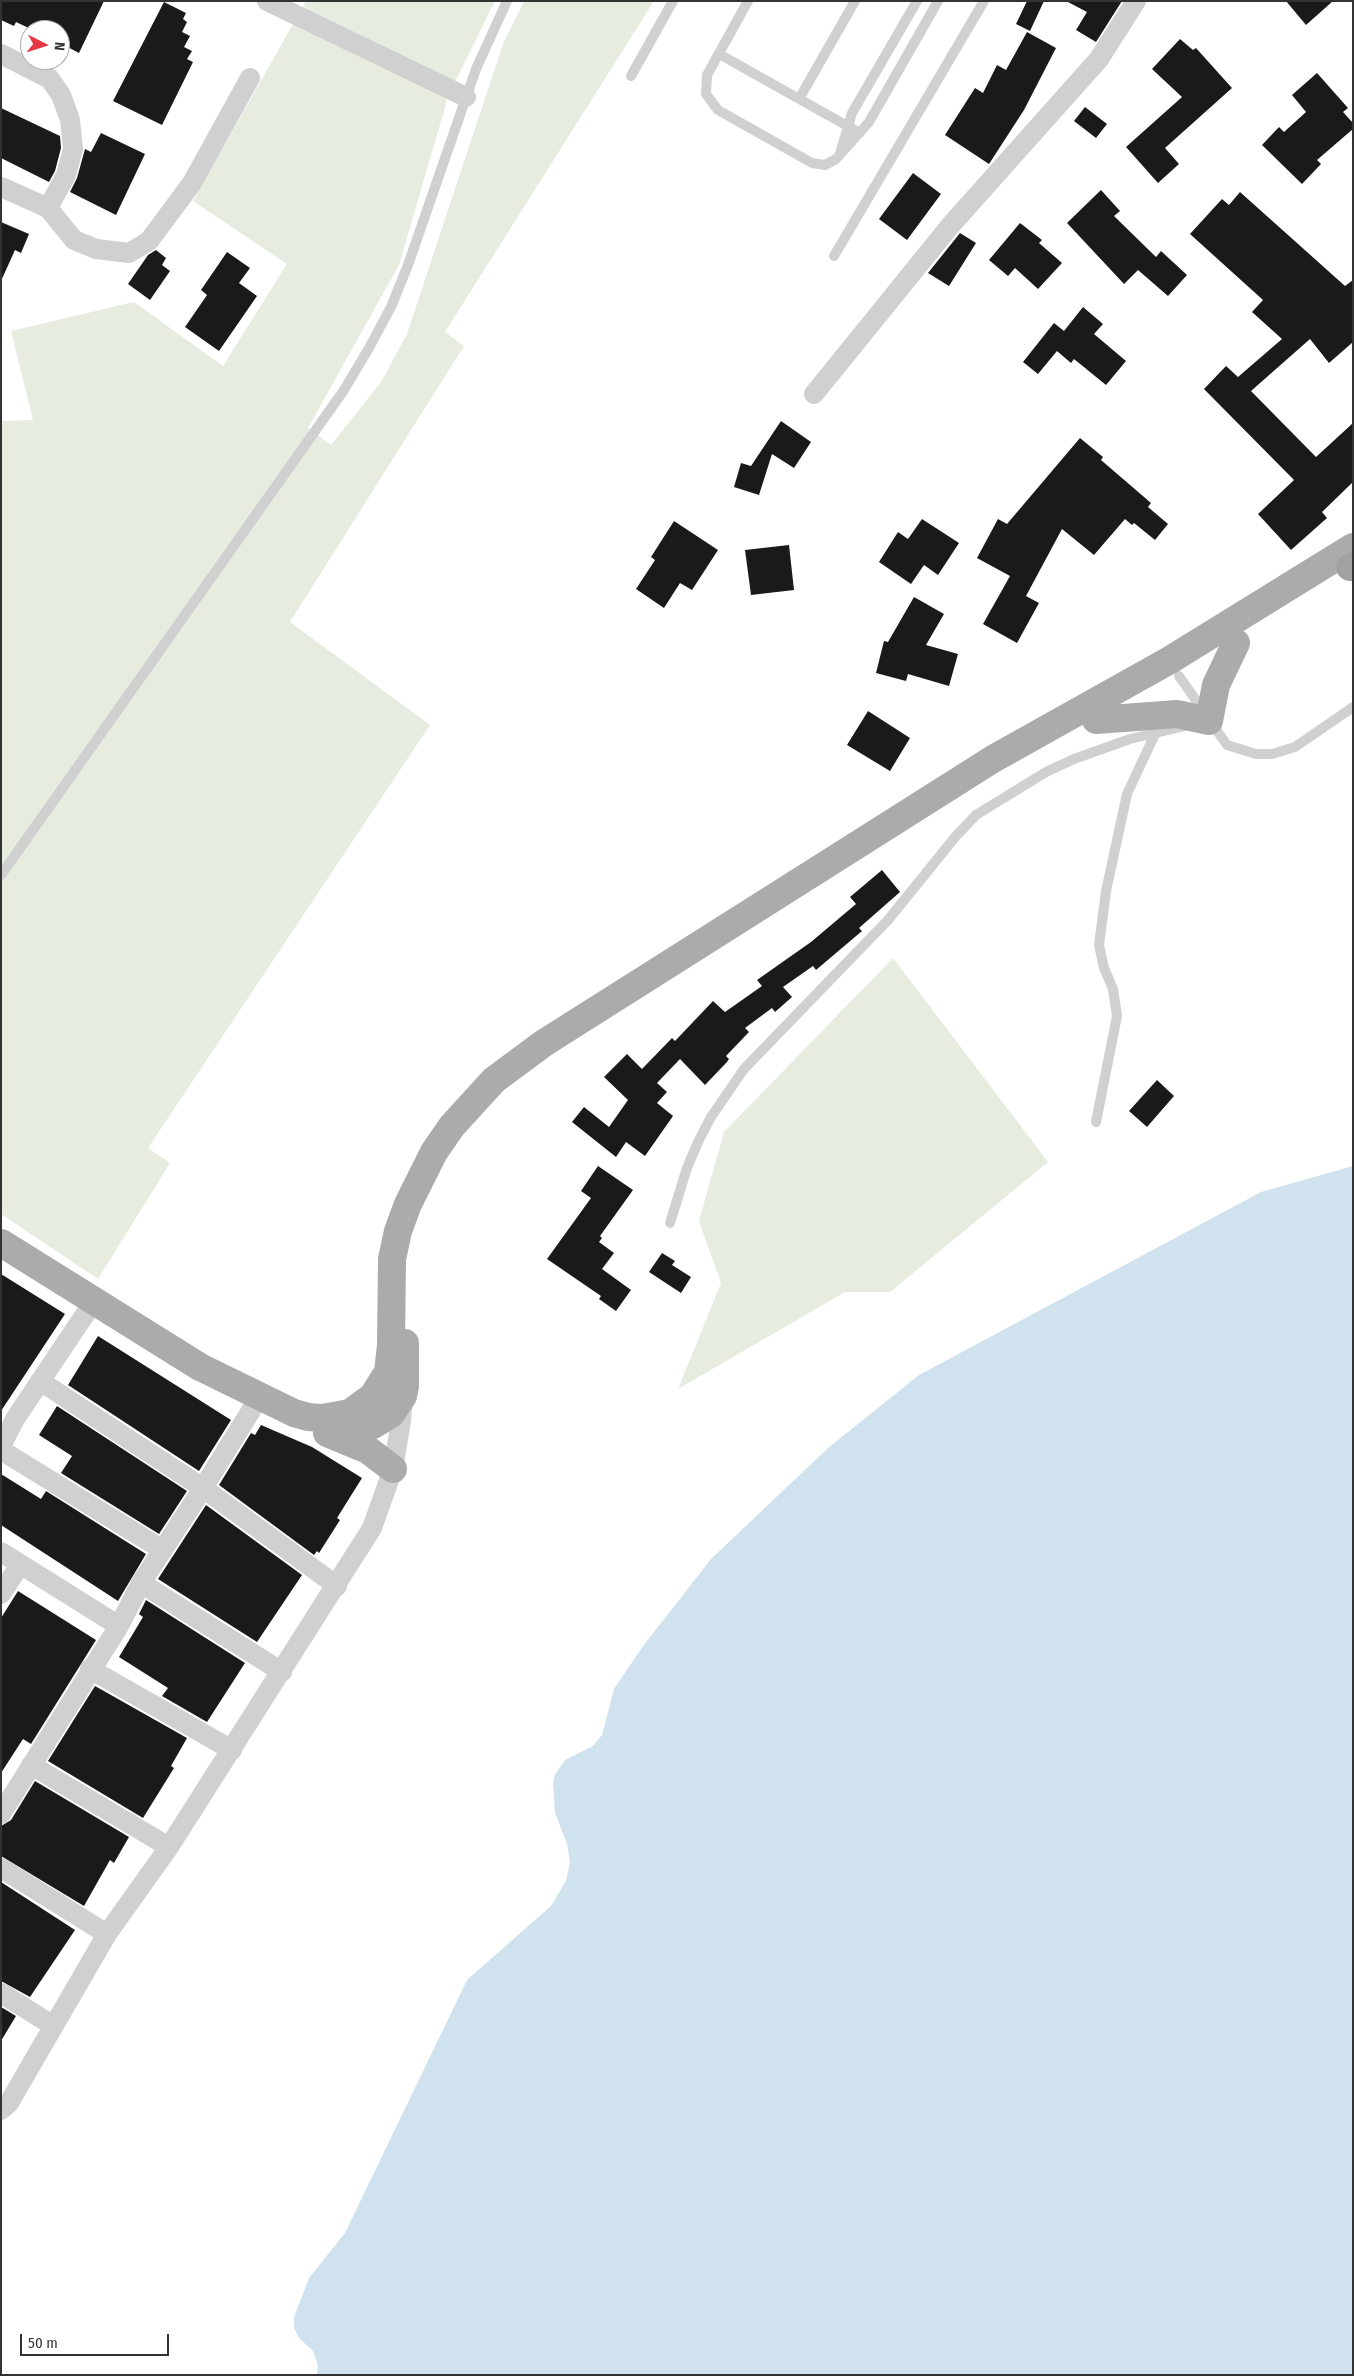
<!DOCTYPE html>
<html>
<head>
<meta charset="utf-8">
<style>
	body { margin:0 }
	#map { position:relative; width:1354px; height:2376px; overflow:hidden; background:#fff; font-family:"Fira Sans Condensed",sans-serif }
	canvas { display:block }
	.frame { position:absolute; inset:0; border:2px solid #333; pointer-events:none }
	.north { position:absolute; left:20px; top:20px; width:50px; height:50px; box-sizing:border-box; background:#fff; border:1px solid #adadad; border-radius:50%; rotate:95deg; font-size:14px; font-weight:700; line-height:20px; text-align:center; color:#333 }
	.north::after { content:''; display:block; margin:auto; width:18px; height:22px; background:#e63946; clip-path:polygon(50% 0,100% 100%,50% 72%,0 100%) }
	.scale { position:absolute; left:20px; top:2334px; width:149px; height:22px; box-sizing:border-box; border:2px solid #333; border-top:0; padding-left:6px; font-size:15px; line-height:18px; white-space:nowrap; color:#333; -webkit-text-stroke:4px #fff; paint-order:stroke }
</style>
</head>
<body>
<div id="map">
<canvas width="1354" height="2376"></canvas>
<div class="frame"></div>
<div class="north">N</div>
<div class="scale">50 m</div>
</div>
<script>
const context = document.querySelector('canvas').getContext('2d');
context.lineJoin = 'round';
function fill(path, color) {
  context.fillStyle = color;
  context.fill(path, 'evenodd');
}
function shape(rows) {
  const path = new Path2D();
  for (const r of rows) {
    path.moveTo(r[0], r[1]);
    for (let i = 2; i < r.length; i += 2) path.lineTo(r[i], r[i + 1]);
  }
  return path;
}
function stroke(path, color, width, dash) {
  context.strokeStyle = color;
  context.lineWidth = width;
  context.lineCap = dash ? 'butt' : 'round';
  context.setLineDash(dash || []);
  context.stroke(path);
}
const green = shape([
	[306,1,495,1,449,94,399,265,308,428,331,445,381,382,407,334,503,44,524,1,654,1,445,332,464,346,290,622,430,725,148,1148,170,1163,98,1279,1,1214,1,421,33,420,11,331,134,302,223,366,287,264,193,201],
	[893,958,1048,1162,890,1292,845,1292,678,1389,721,1283,699,1221,724,1132]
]);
const water = shape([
	[1353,1166,1353,2375,317,2375,318,2365,313,2351,299,2338,294,2328,294,2317,309,2278,345,2233,467,1980,551,1906,566,1881,570,1862,567,1844,555,1813,553,1783,555,1774,565,1760,593,1746,602,1735,614,1689,643,1646,711,1559,828,1448,919,1375,1261,1192]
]);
const building = shape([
	[1,1,104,1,79,53,60,43,60,30,33,30,16,22,14,26,1,20],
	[1027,1,1044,1,1030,31,1016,24],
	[1066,1,1122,1,1096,42,1076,30,1087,12],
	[1286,1,1333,1,1306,25],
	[164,2,186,13,183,19,187,22,182,32,190,36,184,47,192,51,187,59,193,62,162,125,113,101],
	[1027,32,1056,48,1024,110,989,164,945,135,975,88,983,93,997,65,1006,70],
	[1180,39,1193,50,1196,48,1232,88,1165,148,1179,164,1158,183,1126,147,1182,97,1152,69],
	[1317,73,1348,108,1343,112,1353,123,1353,129,1317,160,1321,164,1302,184,1262,145,1279,127,1284,132,1306,112,1292,95],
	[1085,107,1107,124,1096,138,1074,121],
	[1,108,60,136,61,148,55,171,49,182,1,158],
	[101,133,145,154,116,215,70,192,77,178,85,149,91,152],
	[913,173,941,194,907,240,879,219],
	[1101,190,1120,211,1114,216,1156,257,1161,251,1187,275,1168,296,1138,270,1124,284,1067,223],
	[1240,192,1345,286,1353,280,1353,342,1329,363,1310,339,1251,391,1316,457,1353,423,1353,482,1322,512,1327,518,1291,550,1258,514,1294,480,1204,389,1226,366,1238,377,1282,339,1252,312,1263,300,1190,234,1222,199,1229,205],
	[1,222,29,234,21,253,15,250,1,281],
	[1020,223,1042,240,1039,243,1062,263,1038,289,1015,268,1008,276,989,260],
	[960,233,976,243,949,286,928,273],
	[156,250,166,258,162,265,170,271,150,300,128,284,148,255],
	[227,252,250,268,239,283,257,296,219,351,185,327,207,295,201,290],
	[1083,307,1103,324,1094,334,1126,361,1106,385,1074,359,1071,363,1057,351,1038,374,1023,362,1054,323,1064,331],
	[781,421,811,442,794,468,772,454,759,495,734,487,741,463,751,466],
	[1080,438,1103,457,1101,460,1151,503,1148,507,1168,524,1155,540,1134,523,1132,525,1125,519,1094,555,1062,529,1026,596,1039,603,1017,643,983,624,1010,576,977,558,998,519,1007,524],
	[922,519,959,543,938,575,924,565,911,584,879,562,898,532,908,539],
	[674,521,718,550,692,590,680,583,664,608,636,589,655,560,651,557],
	[789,545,794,590,751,595,745,550],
	[914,597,944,614,926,645,958,654,949,686,908,674,906,681,876,673,884,641,888,642],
	[868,711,910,738,890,771,847,745],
	[882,870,900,892,859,928,862,931,816,970,813,966,783,987,792,997,775,1012,772,1008,745,1028,749,1032,726,1056,729,1059,727,1062,705,1085,680,1059,657,1083,667,1092,657,1103,673,1116,645,1156,626,1142,616,1157,572,1122,584,1107,609,1127,628,1100,604,1077,627,1054,642,1069,672,1038,675,1041,713,1001,725,1012,762,986,757,980,811,942,856,904,850,897],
	[1157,1080,1174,1096,1147,1127,1129,1111],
	[598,1166,633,1190,600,1236,602,1238,599,1242,614,1253,602,1269,631,1290,616,1311,599,1299,601,1296,547,1259,591,1198,581,1191],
	[662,1253,675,1261,672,1265,691,1277,681,1293,649,1272],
	[1,1274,65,1314,1,1411],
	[98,1336,231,1420,199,1471,68,1385],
	[57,1406,187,1491,159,1534,61,1473,72,1456,39,1435],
	[261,1425,312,1447,362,1478,337,1518,340,1520,319,1553,317,1551,314,1555,219,1485,251,1433,255,1435],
	[1,1474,41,1499,46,1491,146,1554,118,1601,1,1525],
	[206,1505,302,1575,257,1642,158,1579],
	[18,1591,96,1640,31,1744,23,1739,1,1773,1,1618],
	[146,1600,245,1663,207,1722,162,1696,168,1688,119,1657,143,1617,139,1614],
	[95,1686,187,1738,171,1766,174,1768,143,1818,48,1761],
	[35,1781,129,1837,114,1863,110,1860,84,1906,1,1856,1,1826,11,1820],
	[1,1882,75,1930,30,1997,1,1981],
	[1,2007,16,2016,1,2041]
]);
const service = shape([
	[748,1,707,75,706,94,718,110,812,163,825,165,836,159,869,122,938,1],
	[719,54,860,133],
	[631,76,673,1],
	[799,99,855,1],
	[840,154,852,113,917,1],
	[834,256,984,1],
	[1179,676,1227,745,1256,754,1272,754,1295,747,1353,707],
	[1,875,344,390,369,348,391,307,408,265,476,69,507,1],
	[1096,1122,1117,1016,1113,989,1104,968,1099,945,1106,891,1127,794,1156,732],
	[670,1223,687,1168,698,1142,711,1117,744,1069,888,920,956,836,976,815,1046,772,1074,759,1130,739,1185,726]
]);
const minor = shape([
	[267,1,466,97],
	[1,54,50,79,61,95,70,120,73,149,66,175,48,208],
	[1,187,48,208,74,240,96,249,129,253,149,241,192,183,250,78],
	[814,394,950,226,1099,59,1136,1],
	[40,1381,203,1488,337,1586],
	[1,1446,15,1419,94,1301],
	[1,1450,163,1550],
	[1,1552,119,1626],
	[141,1583,282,1672],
	[1,1594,20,1565],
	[90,1669,232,1750],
	[31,1765,169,1847],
	[1,1814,119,1626,141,1583,203,1488,252,1409],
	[1,1868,107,1934],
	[1,1993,52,2025],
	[1,2110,9,2103,107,1934,169,1847,372,1528,393,1469,401,1421,403,1396]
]);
const primary = shape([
	[1096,720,1177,714,1209,721,1216,685,1236,643],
	[1,1243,200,1367,294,1413,308,1417,322,1418,350,1413,373,1396,388,1372,391,1345,392,1259,398,1231,408,1204,434,1152,452,1126,494,1080,544,1043,993,759,1170,660,1353,547],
	[327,1431,373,1425,391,1414,403,1396,405,1386,405,1343],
	[327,1433,368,1450,393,1469]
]);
const trunk = shape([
	[1350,567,1353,566]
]);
fill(green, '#e6ecdf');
fill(water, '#cfe2ee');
fill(building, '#1a1a1a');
stroke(service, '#d0d0d0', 10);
stroke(minor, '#d0d0d0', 20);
stroke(primary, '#ababab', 28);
stroke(trunk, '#a2a2a2', 28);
</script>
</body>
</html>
